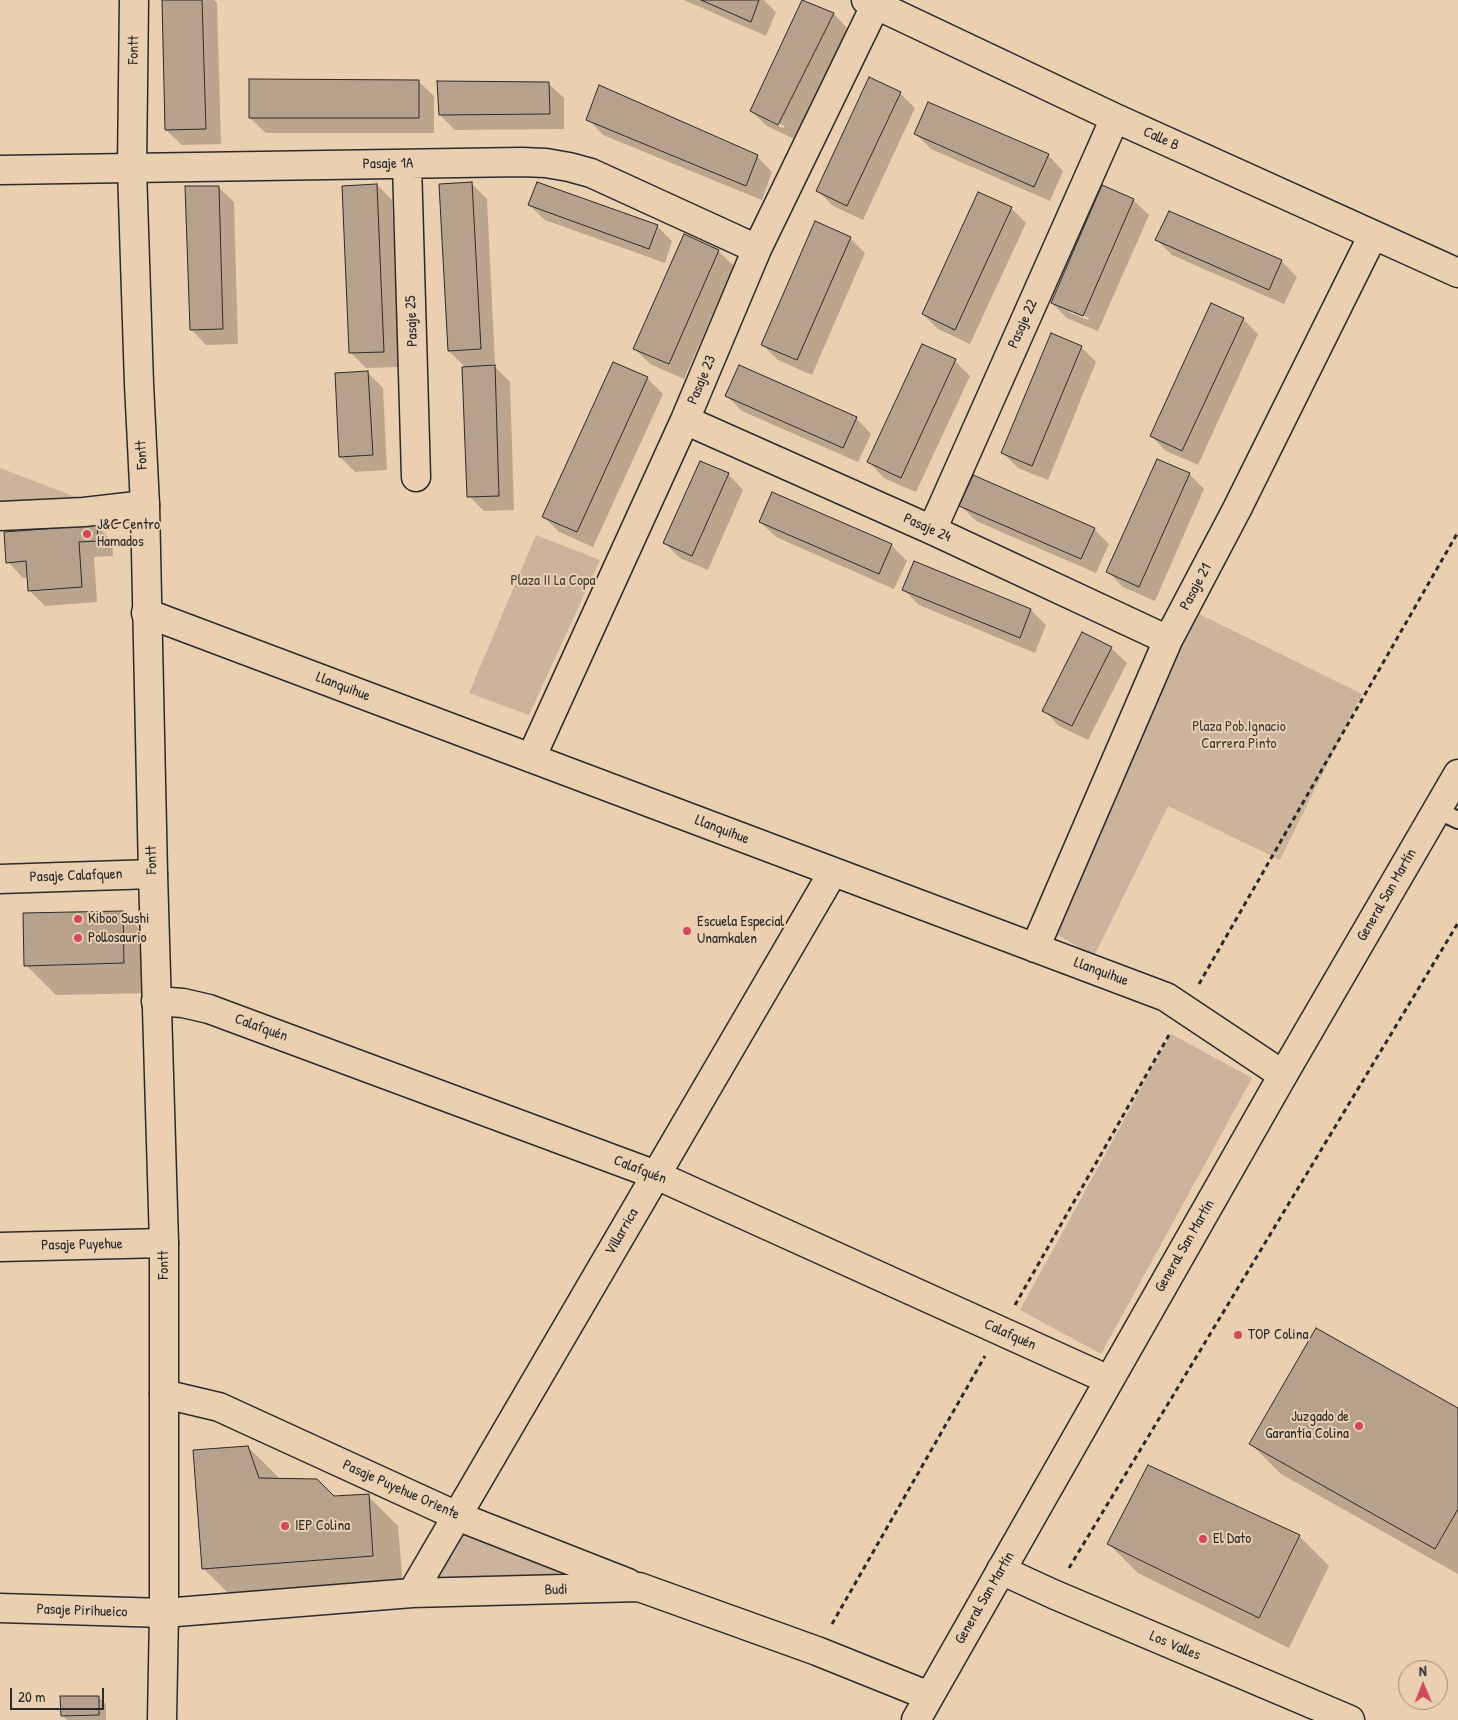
<!DOCTYPE html>
<html>
<head>
<meta charset="utf-8">
<style>
	body { margin:0 }
	#map { position:relative; width:1458px; height:1720px; overflow:hidden; background:#eacfb1; font-family:"Patrick Hand",sans-serif }
	canvas { display:block }
	.north { position:absolute; left:1398px; top:1660px; width:50px; height:50px; box-sizing:border-box; background:#eacfb1; border:1px solid #9e8d7b; border-radius:50%; rotate:359deg; font-size:14px; font-weight:700; line-height:20px; text-align:center; color:#2b2b2b }
	.north::after { content:''; display:block; margin:auto; width:18px; height:22px; background:#d1495b; clip-path:polygon(50% 0,100% 100%,50% 72%,0 100%) }
	.scale { position:absolute; left:10px; top:1688px; width:94px; height:22px; box-sizing:border-box; border:2px solid #2b2b2b; border-top:0; padding-left:6px; font-size:15px; line-height:18px; white-space:nowrap; color:#2b2b2b; -webkit-text-stroke:4px #eacfb1; paint-order:stroke }
</style>
</head>
<body>
<div id="map">
<canvas width="1458" height="1720"></canvas>
<div class="north">N</div>
<div class="scale">20 m</div>
</div>
<script>
const context = document.querySelector('canvas').getContext('2d');
context.lineJoin = 'round';
function fill(path, color) {
  context.fillStyle = color;
  context.fill(path, 'evenodd');
}
function shape(rows) {
  const path = new Path2D();
  for (const r of rows) {
    path.moveTo(r[0], r[1]);
    for (let i = 2; i < r.length; i += 2) path.lineTo(r[i], r[i + 1]);
  }
  return path;
}
function stroke(path, color, width, dash) {
  context.strokeStyle = color;
  context.lineWidth = width;
  context.lineCap = dash ? 'butt' : 'round';
  context.setLineDash(dash || []);
  context.stroke(path);
}
function drawText(font, color, halo, rows, align = 'center') {
  context.font = font + ' "Patrick Hand",sans-serif';
  context.lineWidth = 4;
  context.setLineDash([]);
  context.textBaseline = 'middle';
  context.strokeStyle = halo;
  context.fillStyle = color;
  for (const [text, x, y, turn = 0] of rows) {
    context.save();
    context.translate(x, y);
    context.rotate((+turn || 0) * Math.PI / 180);
    context.textAlign = isNaN(turn) ? turn : align;
    if (halo) context.strokeText(text, 0, 0);
    context.fillText(text, 0, 0);
    context.restore();
  }
}
const green = shape([
	[0,468,76,497,0,501],
	[536,535,600,560,529,715,469,693],
	[1193,611,1362,694,1280,860,1168,806,1094,956,1049,930],
	[1171,1034,1252,1078,1101,1354,1020,1310],
	[457,1528,606,1581,425,1583]
]);
const shadow = shape([
	[163,0,214,0,217,3,221,144,182,145,166,130],
	[684,0,764,0,776,12,766,36],
	[803,1,834,14,849,30,794,139,767,126,751,111],
	[768,118,785,126,783,128,768,121],
	[418,81,434,96,434,133,266,133,250,118],
	[548,83,564,98,564,129,455,130,440,115],
	[900,93,915,108,863,220,833,206,818,191],
	[588,119,757,156,772,172,762,200,603,135],
	[915,133,1048,155,1063,171,1050,201,931,149],
	[472,184,487,199,495,364,492,364,510,382,514,510,484,511,469,496,466,368,449,351],
	[377,185,392,200,399,367,366,368,350,352],
	[218,187,234,202,238,344,206,345,191,329],
	[1133,200,1149,215,1098,331,1067,318,1052,303],
	[1069,309,1089,318,1088,320,1069,312],
	[529,205,657,226,672,241,665,263,545,220],
	[1011,208,1026,223,970,344,938,329,923,314],
	[850,238,865,253,812,375,778,360,763,345],
	[1157,240,1281,261,1297,277,1284,304,1172,255],
	[718,251,734,266,684,379,650,364,635,349],
	[1243,319,1258,334,1198,465,1166,451,1151,436],
	[1081,347,1096,362,1048,480,1018,468,1003,453],
	[955,361,970,376,916,492,884,478,869,462],
	[614,363,647,378,663,394,593,547,559,532,544,517],
	[368,373,383,388,387,470,355,472,340,457],
	[727,396,856,418,871,434,858,462,742,411],
	[728,474,743,490,708,570,680,558,665,543],
	[1189,474,1204,489,1155,601,1123,587,1108,572],
	[961,506,1094,529,1109,544,1096,573,976,521],
	[760,522,891,545,907,561,894,589,776,537],
	[97,526,112,541,113,556,94,557,97,602,45,606,30,591,29,577,23,578,8,562],
	[904,590,1031,610,1046,625,1035,653,919,605],
	[1111,648,1127,663,1088,740,1059,726,1044,710],
	[123,912,153,943,154,993,56,995,26,965],
	[1458,1410,1458,1574,1281,1474,1251,1444],
	[248,1447,278,1477,279,1480,334,1498,368,1496,398,1526,403,1586,233,1598,203,1568],
	[1299,1536,1329,1566,1289,1648,1138,1573,1108,1543],
	[98,1697,106,1704,106,1720,67,1720,62,1715]
]);
const building = shape([
	[162,0,202,0,206,129,165,130,162,0],
	[701,0,759,0,751,22,701,0],
	[802,0,834,13,778,125,750,111,802,0],
	[869,77,901,92,847,206,816,191,869,77],
	[249,79,419,80,419,118,249,118,249,79],
	[437,81,549,82,550,114,439,115,437,81],
	[599,85,758,155,746,186,586,120,599,85],
	[928,102,1049,154,1034,187,914,134,928,102],
	[472,182,481,349,448,351,439,184,472,182],
	[537,182,658,225,649,249,528,205,537,182],
	[377,184,384,352,349,353,342,186,377,184],
	[1102,185,1134,199,1083,316,1051,303,1102,185],
	[185,186,219,186,223,329,190,330,185,186],
	[978,192,1012,207,955,330,922,314,978,192],
	[1169,211,1282,260,1269,290,1155,240,1169,211],
	[815,221,851,237,797,360,761,345,815,221],
	[684,234,719,250,669,364,633,349,684,234],
	[1211,303,1244,318,1182,451,1150,436,1211,303],
	[1051,333,1082,346,1032,466,1001,453,1051,333],
	[922,344,956,359,901,478,867,462,922,344],
	[613,362,648,377,577,532,542,517,613,362],
	[495,365,499,496,467,497,462,367,495,365],
	[739,365,857,417,843,448,725,396,739,365],
	[368,371,373,455,339,457,335,373,368,371],
	[1157,459,1190,473,1139,587,1106,572,1157,459],
	[700,461,729,473,692,556,663,543,700,461],
	[973,475,1095,528,1081,559,959,506,973,475],
	[772,492,892,544,879,574,759,522,772,492],
	[97,525,98,541,79,542,82,587,28,591,26,561,6,563,4,532,97,525],
	[914,561,1031,609,1020,638,902,590,914,561],
	[1082,632,1112,647,1072,726,1042,711,1082,632],
	[123,911,124,963,24,966,23,913,123,911],
	[1316,1328,1458,1408,1458,1509,1435,1549,1249,1444,1316,1328],
	[248,1446,259,1478,317,1479,334,1496,369,1494,373,1556,202,1569,193,1450,248,1446],
	[1148,1465,1300,1535,1259,1618,1107,1544,1148,1465],
	[60,1696,99,1696,99,1715,61,1716,60,1696]
]);
const path = shape([
	[1199,984,1458,532],
	[1015,1305,1169,1035],
	[1069,1568,1458,923],
	[832,1624,985,1356]
]);
const lane = shape([
	[1437,810,1458,820]
]);
const street = shape([
	[866,0,1115,118,1458,273],
	[407,164,416,477],
	[0,170,522,162,546,163,569,167,591,173,757,249],
	[685,420,932,530,1168,640],
	[0,516,84,512,145,505],
	[932,530,1115,118],
	[146,613,1166,997,1283,1075],
	[531,758,685,420,757,249,876,4],
	[0,879,153,874],
	[1035,948,1168,640,1237,509,1373,235],
	[156,1001,183,1003,209,1009,656,1175,1109,1380],
	[0,1247,164,1243],
	[164,1394,219,1407,457,1516,628,1583],
	[1001,1570,1053,1594,1350,1720],
	[412,1593,833,872],
	[0,1608,164,1613,412,1593,639,1587,817,1651,929,1696]
]);
const secondary = shape([
	[134,0,132,169,139,384,145,505,153,874,164,1243,164,1613,162,1720]
]);
const primary = shape([
	[916,1720,1283,1075,1458,774]
]);
const markers = [
	[87,534,5,"#d1495b"],
	[78,919,5,"#d1495b"],
	[687,931,5,"#d1495b"],
	[78,938,5,"#d1495b"],
	[1238,1335,5,"#d1495b"],
	[1359,1426,5,"#d1495b"],
	[285,1526,5,"#d1495b"],
	[1203,1539,5,"#d1495b"]
];
const streetNames = [
	["Fontt",134,50,-89],
	["Calle B",1161,139,24],
	["Pasaje 1A",388,164,-1],
	["Pasaje 25",412,321,-92],
	["Pasaje 22",1023,324,-66],
	["Pasaje 23",702,380,-67],
	["Fontt",142,455,-93],
	["Pasaje 24",927,528,24],
	["Pasaje 21",1196,587,-62],
	["Llanquihue",343,687,21],
	["Llanquihue",722,830,21],
	["Fontt",152,860,-91],
	["Pasaje Calafquen",76,876,-2],
	["General San Martín",1387,895,-60],
	["Llanquihue",1101,972,20],
	["Calafquén",261,1028,20],
	["Calafquén",640,1170,21],
	["Villarrica",622,1232,-60],
	["Pasaje Puyehue",82,1245,-1],
	["General San Martín",1185,1246,-60],
	["Fontt",164,1265,-90],
	["Calafquén",1010,1335,24],
	["Pasaje Puyehue Oriente",401,1490,24],
	["Budi",556,1590,-2],
	["General San Martín",985,1598,-60],
	["Pasaje Pirihueico",82,1611,2],
	["Los Valles",1175,1646,23]
];
const poiNames = [
	["J&C Centro",97,525],
	["Hamados",97,542],
	["Kiboo Sushi",88,919],
	["Escuela Especial",697,922],
	["Unamkalen",697,939],
	["Pollosaurio",88,938],
	["TOP Colina",1248,1335],
	["Juzgado de",1349,1417,"right"],
	["Garantía Colina",1349,1434,"right"],
	["IEP Colina",295,1526],
	["El Dato",1213,1539]
];
const parkNames = [
	["Plaza II La Copa",553,581],
	["Plaza Pob.Ignacio",1239,727],
	["Carrera Pinto",1239,744]
];
fill(green, '#cbb49b');
fill(shadow, '#0003');
fill(building, '#b5a18c');
stroke(building, '#2b2b2b', 1);
stroke(lane, '#2b2b2b', 20);
stroke(street, '#2b2b2b', 31);
stroke(secondary, '#2b2b2b', 31);
stroke(primary, '#2b2b2b', 31);
stroke(path, '#2b2b2b', 3, [5, 4]);
stroke(lane, '#eacfb1', 16);
stroke(street, '#eacfb1', 28);
stroke(secondary, '#eacfb1', 28);
stroke(primary, '#eacfb1', 28);
for (const [x, y, r, color] of markers) {
  const dot = new Path2D();
  dot.arc(x, y, r, 0, 2 * Math.PI);
  context.fillStyle = color;
  context.fill(dot);
  stroke(dot, '#eacfb1', 2);
}
drawText('15px', '#2b2b2b', '#eacfb1', streetNames);
drawText('15px', '#2b2b2b', '#eacfb1', poiNames, 'left');
drawText('15px', '#43403c', '#eacfb1', parkNames);
</script>
</body>
</html>
